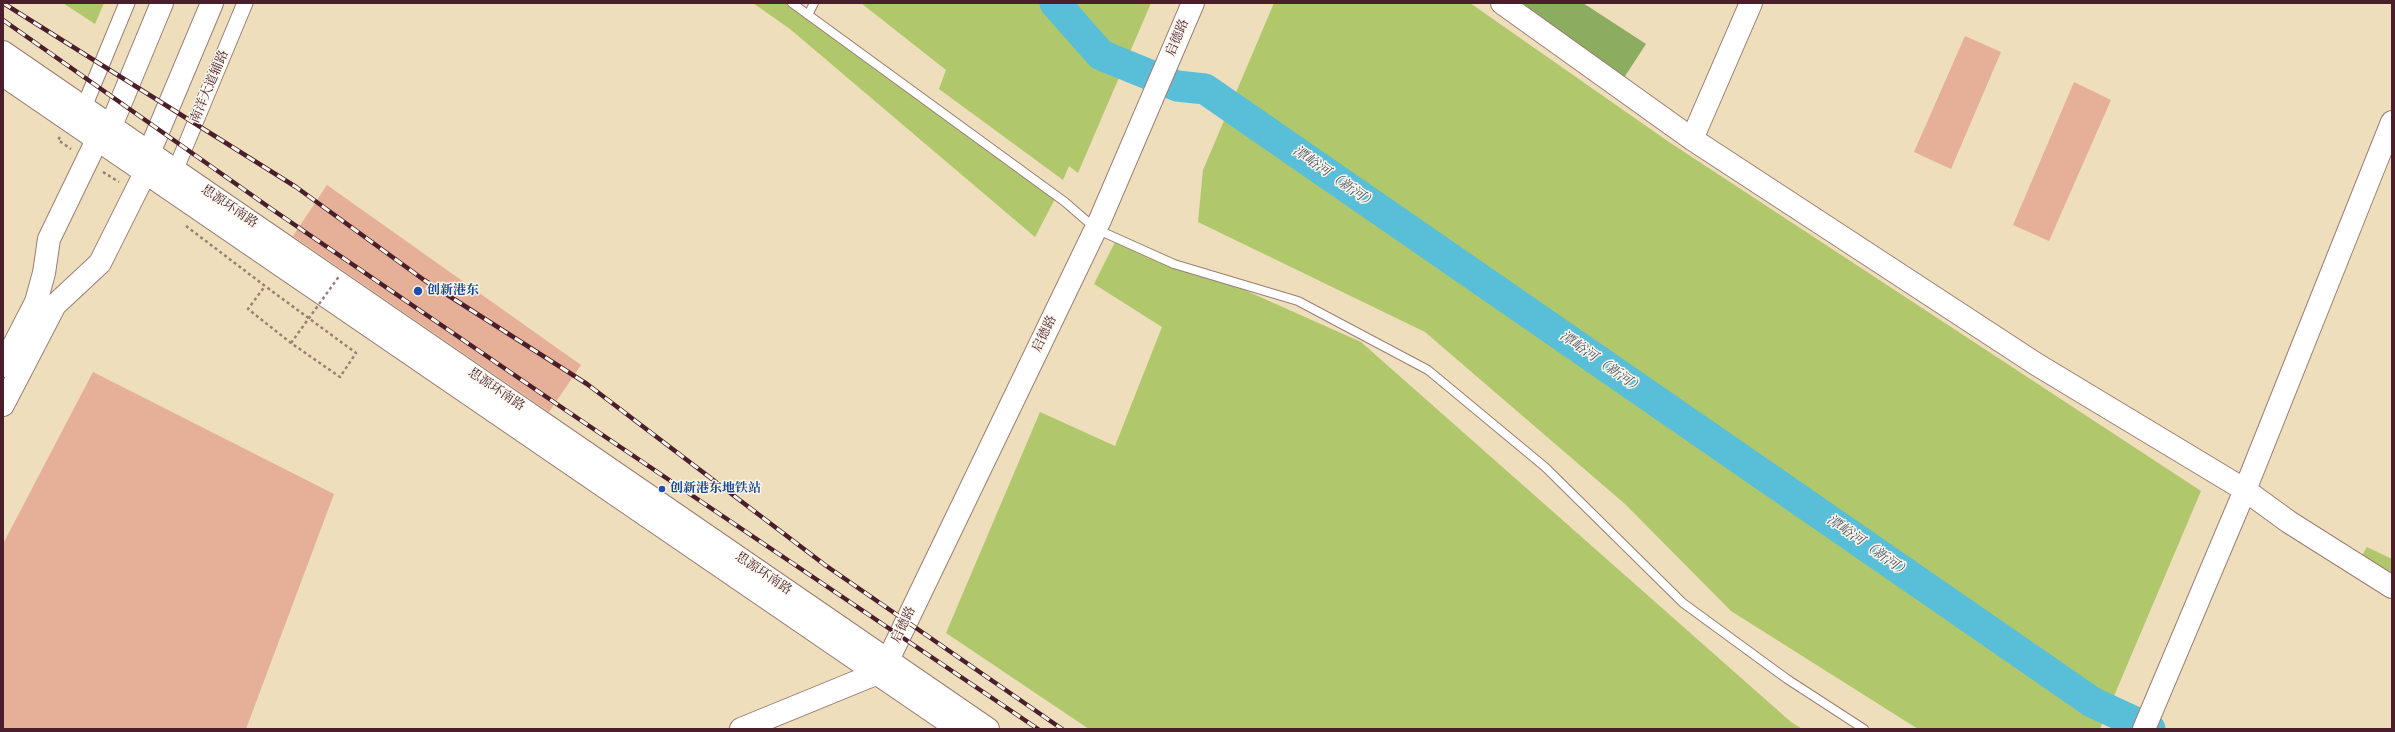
<!DOCTYPE html>
<html>
<head>
<meta charset="utf-8">
<style>
	body { margin:0 }
	#map { position:relative; width:2395px; height:732px; overflow:hidden; background:#eedebc; font-family:Cardo,serif }
	canvas { display:block }
	.frame { position:absolute; inset:0; border:4px solid #4a1f2b; pointer-events:none }
</style>
</head>
<body>
<div id="map">
<canvas width="2395" height="732"></canvas>
<div class="frame"></div>
</div>
<script>
const context = document.querySelector('canvas').getContext('2d');
context.lineJoin = 'round';
function fill(path, color) {
  context.fillStyle = color;
  context.fill(path, 'evenodd');
}
function shape(rows) {
  const path = new Path2D();
  for (const r of rows) {
    path.moveTo(r[0], r[1]);
    for (let i = 2; i < r.length; i += 2) path.lineTo(r[i], r[i + 1]);
  }
  return path;
}
function stroke(path, color, width, dash) {
  context.strokeStyle = color;
  context.lineWidth = width;
  context.lineCap = dash ? 'butt' : 'round';
  context.setLineDash(dash || []);
  context.stroke(path);
}
function drawText(font, color, halo, rows, align = 'center') {
  context.font = font + ' Cardo,"Noto Serif SC",serif';
  context.lineWidth = 3;
  context.setLineDash([]);
  context.textBaseline = 'middle';
  context.strokeStyle = halo;
  context.fillStyle = color;
  for (const [text, x, y, turn = 0] of rows) {
    context.save();
    context.translate(x, y);
    context.rotate((+turn || 0) * Math.PI / 180);
    context.textAlign = isNaN(turn) ? turn : align;
    if (halo) context.strokeText(text, 0, 0);
    context.fillText(text, 0, 0);
    context.restore();
  }
}
const green = shape([
	[63,3,104,3,95,24],
	[753,3,795,3,1056,197,1035,237,790,29],
	[861,3,1151,3,1078,173,1069,166,1063,180,939,89,946,70],
	[1274,3,1470,3,1669,142,2201,491,2100,729,1918,729,1731,611,1625,504,1425,332,1198,222,1203,170],
	[1119,234,1361,342,1791,722,1802,729,1089,729,946,633,1040,412,1115,446,1162,327,1094,284],
	[2367,547,2392,559,2392,580,2358,562]
]);
const forest = shape([
	[1514,3,1583,3,1646,44,1618,87]
]);
const river = shape([
	[1055,3,1101,55,1177,86,1205,89,2092,702,2150,729]
]);
const building = shape([
	[1965,36,2001,52,1951,169,1914,152],
	[2074,82,2111,100,2049,241,2013,225],
	[327,185,581,365,549,412,293,236],
	[93,372,334,494,246,729,3,729,3,544]
]);
const path = shape([
	[60,137,58,140,71,149],
	[103,172,119,182],
	[186,226,265,286,248,309,291,343,340,377,356,353,265,286]
]);
const lane = shape([
	[792,3,1065,202,1096,229,1174,264,1298,301,1428,370,1545,467,1683,603,1787,679,1864,729],
	[808,15,814,3]
]);
const street = shape([
	[84,107,127,3],
	[175,171,245,3]
]);
const secondary = shape([
	[1502,3,1692,139,2036,364,2245,490,2289,522,2392,587],
	[3,52,988,729],
	[3,75,958,729],
	[1692,139,1751,3],
	[3,366,36,302,44,273,49,239,97,140],
	[3,405,55,305,100,263,145,173],
	[741,729,878,673,888,660,1100,220,1193,3],
	[2144,729,2245,490,2392,122]
]);
const primary = shape([
	[97,140,111,126,162,3],
	[145,173,149,153,212,3]
]);
const rail = shape([
	[3,3,296,187,424,280,587,384,825,565,1062,729],
	[3,20,273,210,567,411,1038,729]
]);
const pathBridge = shape([
	[291,343,340,275]
]);
const markers = [
	[418,291,5,"#1a4fb4"],
	[662,489,4,"#1a4fb4"]
];
const streetNames = [
	["启德路",1178,38,-67],
	["南洋大道辅路",210,87,-67],
	["思源环南路",229,207,34],
	["启德路",1045,334,-64],
	["思源环南路",496,390,34],
	["思源环南路",763,574,34],
	["启德路",904,625,-64]
];
const transitNames = [
	["创新港东",427,291],
	["创新港东地铁站",670,489]
];
const waterNames = [
	["潭峪河（新河）",1334,178,35],
	["潭峪河（新河）",1601,363,35],
	["潭峪河（新河）",1868,547,35]
];
fill(green, '#b0c76c');
fill(forest, '#8cac60');
stroke(river, '#59bed7', 31);
fill(building, '#e6af97');
stroke(lane, '#9c7e74', 10);
stroke(street, '#9c7e74', 17);
stroke(secondary, '#9c7e74', 24);
stroke(primary, '#9c7e74', 24);
stroke(path, '#9c7e74', 2.5, [3, 3]);
stroke(lane, '#fff', 8);
stroke(street, '#fff', 15);
stroke(secondary, '#fff', 22);
stroke(primary, '#fff', 22);
stroke(rail, '#4a1f2b', 4.5);
stroke(rail, '#fbf7ec', 3, [9]);
stroke(pathBridge, '#9c7e74', 2.5, [3, 3]);
for (const [x, y, r, color] of markers) {
  const dot = new Path2D();
  dot.arc(x, y, r, 0, 2 * Math.PI);
  context.fillStyle = color;
  context.fill(dot);
  stroke(dot, '#fbf7ec', 1.5);
}
drawText('13px', '#4a1f2b', '#fbf7ec', streetNames);
drawText('bold 13px', '#164399', '#fbf7ec', transitNames, 'left');
drawText('italic 14px', '#4f5767', '#fbf7ec', waterNames);
</script>
</body>
</html>
